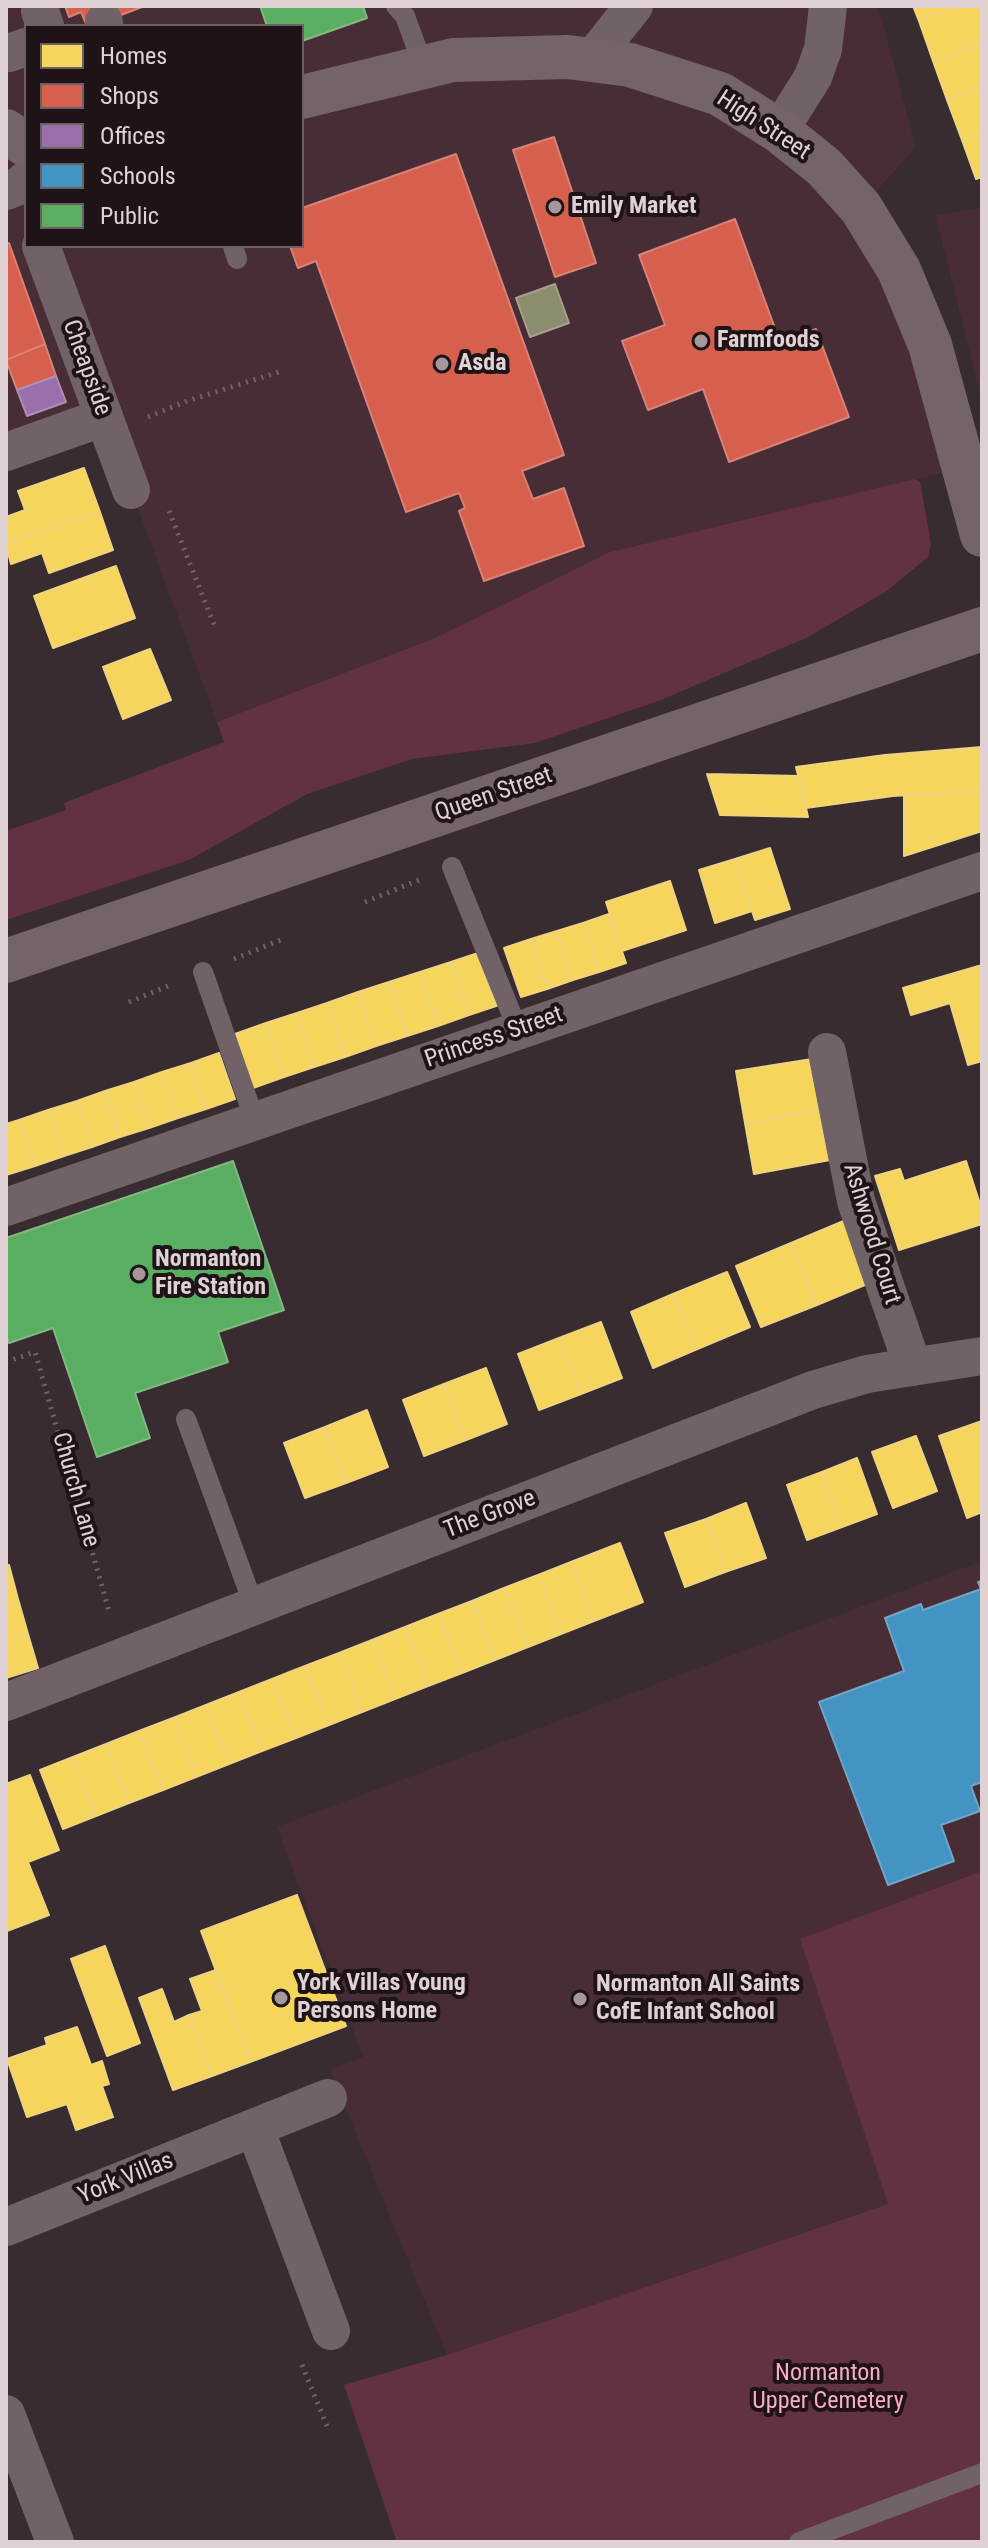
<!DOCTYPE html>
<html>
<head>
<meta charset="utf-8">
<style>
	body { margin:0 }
	#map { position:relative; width:988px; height:2548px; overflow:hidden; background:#392c30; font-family:"Roboto Condensed",sans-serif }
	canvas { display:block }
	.frame { position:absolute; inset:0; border:8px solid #e0d1d5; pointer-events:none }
	.legend { position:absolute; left:24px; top:24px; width:280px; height:224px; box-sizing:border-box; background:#1e1417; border:2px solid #6c6063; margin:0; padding:10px 14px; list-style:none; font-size:24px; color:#e0d1d5 }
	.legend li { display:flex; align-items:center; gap:16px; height:40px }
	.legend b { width:40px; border:2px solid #6c6063 }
</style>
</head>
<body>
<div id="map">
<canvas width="988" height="2548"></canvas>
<div class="frame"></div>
<ul class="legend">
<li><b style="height:22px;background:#f6d55c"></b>Homes</li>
<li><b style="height:22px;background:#d6604d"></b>Shops</li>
<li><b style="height:22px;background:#9970ab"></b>Offices</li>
<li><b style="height:22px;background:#4393c3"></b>Schools</li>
<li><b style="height:22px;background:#5aae61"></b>Public</li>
</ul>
</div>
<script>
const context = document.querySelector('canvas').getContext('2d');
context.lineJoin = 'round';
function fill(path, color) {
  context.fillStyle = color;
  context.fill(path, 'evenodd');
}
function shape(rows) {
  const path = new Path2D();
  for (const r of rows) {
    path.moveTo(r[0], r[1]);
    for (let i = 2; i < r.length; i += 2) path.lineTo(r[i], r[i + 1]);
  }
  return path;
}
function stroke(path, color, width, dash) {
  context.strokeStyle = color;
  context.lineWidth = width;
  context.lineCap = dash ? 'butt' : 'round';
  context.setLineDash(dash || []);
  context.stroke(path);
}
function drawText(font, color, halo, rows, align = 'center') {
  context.font = font + ' "Roboto Condensed",sans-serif';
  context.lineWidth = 8;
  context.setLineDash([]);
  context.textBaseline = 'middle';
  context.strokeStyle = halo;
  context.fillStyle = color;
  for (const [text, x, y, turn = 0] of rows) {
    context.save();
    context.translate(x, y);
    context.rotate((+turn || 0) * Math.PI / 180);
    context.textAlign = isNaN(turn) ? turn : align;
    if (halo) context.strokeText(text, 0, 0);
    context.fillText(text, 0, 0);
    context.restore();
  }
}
const built = shape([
	[6,6,878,6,916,147,861,208,963,468,610,552,435,638,217,722,104,417,6,452],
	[26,26,302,26,302,246,26,246],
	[982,208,982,399,935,215],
	[982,1561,982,1871,801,1939,888,2204,447,2355,330,2070,363,2057,277,1827]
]);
const green = shape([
	[915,479,920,482,931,543,928,557,887,591,806,638,661,700,535,743,412,759,307,794,189,860,6,920,6,831,66,810,64,803,224,742,217,722,435,638,610,552],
	[982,1871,982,2542,397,2542,344,2385,447,2355,888,2204,800,1939]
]);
const homes = shape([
	[913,6,959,6,919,21,913,6],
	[959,6,982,6,982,43,933,61,919,21,959,6],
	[982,43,982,87,947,100,933,61,982,43],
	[982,87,982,133,962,140,947,100,982,87],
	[982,133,982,177,976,179,962,140,982,133],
	[84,468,100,512,6,544,6,517,25,510,18,491,84,468],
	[100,512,113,550,49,573,42,553,11,564,6,544,100,512],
	[116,566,135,618,53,648,34,596,116,566],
	[150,649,171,700,123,719,103,667,150,649],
	[982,747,982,791,893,796,806,808,796,767,885,755,982,747],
	[707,774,799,776,808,817,720,815,707,774],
	[982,791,982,831,904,856,904,796,982,791],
	[770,848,790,909,755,920,735,859,770,848],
	[735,859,752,911,715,923,699,870,735,859],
	[670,881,686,930,622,951,606,902,670,881],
	[609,914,626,963,599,972,583,923,609,914],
	[583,923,599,972,573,980,557,931,583,923],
	[557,931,573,980,547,989,531,939,557,931],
	[531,939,547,989,521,997,504,948,531,939],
	[481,952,499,1005,469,1015,451,962,481,952],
	[451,962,469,1015,438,1026,420,972,451,962],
	[982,965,982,1061,968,1065,950,1003,911,1015,903,988,982,965],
	[420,972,438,1026,407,1036,389,982,420,972],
	[389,982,407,1036,376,1046,358,992,389,982],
	[358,992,376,1046,345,1057,327,1003,358,992],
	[327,1003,345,1057,314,1067,297,1013,327,1003],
	[297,1013,314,1067,284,1077,266,1023,297,1013],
	[266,1023,284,1077,253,1088,235,1034,266,1023],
	[219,1053,235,1099,206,1109,191,1063,219,1053],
	[812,1059,821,1110,745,1123,736,1071,812,1059],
	[191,1063,206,1109,178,1118,162,1072,191,1063],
	[162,1072,178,1118,149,1128,134,1082,162,1072],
	[134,1082,149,1128,120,1137,105,1091,134,1082],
	[105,1091,120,1137,92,1147,77,1101,105,1091],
	[77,1101,92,1147,64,1156,48,1110,77,1101],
	[48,1110,64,1156,35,1166,19,1120,48,1110],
	[821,1110,830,1160,754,1174,745,1123,821,1110],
	[19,1120,35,1166,6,1175,6,1124,19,1120],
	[966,1161,982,1210,982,1224,899,1250,875,1176,900,1169,904,1181,966,1161],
	[846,1220,872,1282,817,1305,791,1243,846,1220],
	[791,1243,817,1305,761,1327,736,1266,791,1243],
	[727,1272,750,1327,695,1350,673,1294,727,1272],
	[673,1294,695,1350,653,1368,631,1312,673,1294],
	[601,1322,622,1378,581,1394,559,1338,601,1322],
	[559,1338,581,1394,539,1410,518,1354,559,1338],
	[486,1368,507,1424,466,1440,444,1384,486,1368],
	[444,1384,466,1440,424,1456,403,1400,444,1384],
	[367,1410,388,1467,346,1483,325,1427,367,1410],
	[982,1421,982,1512,967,1518,939,1436,982,1421],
	[325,1427,346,1483,305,1498,284,1443,325,1427],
	[916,1436,937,1491,893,1508,872,1452,916,1436],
	[857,1458,877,1514,842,1527,822,1472,857,1458],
	[822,1472,842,1527,807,1540,787,1485,822,1472],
	[746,1503,766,1558,725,1572,706,1519,746,1503],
	[706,1519,725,1572,685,1587,665,1533,706,1519],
	[620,1543,643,1602,594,1621,571,1562,620,1543],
	[571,1562,594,1621,561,1634,538,1575,571,1562],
	[9,1565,18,1599,6,1603,6,1566,9,1565],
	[538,1575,561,1634,528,1647,504,1588,538,1575],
	[504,1588,528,1647,495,1660,472,1601,504,1588],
	[18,1599,28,1634,6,1640,6,1603,18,1599],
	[472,1601,495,1660,462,1673,438,1614,472,1601],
	[438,1614,462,1673,428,1686,405,1627,438,1614],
	[405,1627,428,1686,395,1699,372,1640,405,1627],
	[28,1634,38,1668,6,1678,6,1640,28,1634],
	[372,1640,395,1699,362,1712,339,1653,372,1640],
	[339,1653,362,1712,329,1725,305,1666,339,1653],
	[305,1666,329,1725,296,1738,272,1679,305,1666],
	[272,1679,296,1738,262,1751,239,1692,272,1679],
	[239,1692,262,1751,229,1764,206,1705,239,1692],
	[206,1705,229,1764,196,1777,173,1718,206,1705],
	[173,1718,196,1777,163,1790,139,1731,173,1718],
	[139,1731,163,1790,129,1803,106,1744,139,1731],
	[106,1744,129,1803,96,1816,73,1757,106,1744],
	[73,1757,96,1816,63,1829,40,1770,73,1757],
	[30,1775,59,1850,28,1862,49,1915,7,1931,6,1784,30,1775],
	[297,1895,346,2026,250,2062,201,1931,297,1895],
	[105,1946,140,2043,107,2056,71,1959,105,1946],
	[216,1970,250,2062,212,2076,189,2015,202,2011,190,1979,216,1970],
	[162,1989,174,2022,189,2015,212,2076,173,2090,139,1998,162,1989],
	[77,2027,91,2065,102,2061,109,2084,102,2086,113,2117,76,2130,67,2104,27,2117,7,2059,47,2045,45,2038,77,2027]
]);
const shops = shape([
	[65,6,142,6,142,7,92,26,87,26,81,12,69,17,65,6],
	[554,137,596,263,555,277,513,150,554,137],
	[456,154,564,455,522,471,533,499,564,488,584,546,484,581,459,511,465,508,459,493,406,512,316,261,298,268,290,246,302,246,302,208,456,154],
	[735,219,780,342,816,329,849,417,729,462,703,389,648,410,622,341,665,325,639,255,735,219],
	[9,243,45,344,6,360,6,245,9,243],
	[45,344,56,376,17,390,6,360,45,344]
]);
const offices = shape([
	[56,376,66,402,27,416,17,390,56,376]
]);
const schools = shape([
	[982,1581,982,1782,971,1786,980,1811,941,1825,954,1861,888,1885,819,1702,904,1671,885,1618,921,1604,923,1610,981,1589,978,1582,982,1581]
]);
const public = shape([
	[260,6,363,6,367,18,302,41,302,26,267,26,260,6],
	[233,1161,284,1310,218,1332,228,1362,135,1393,150,1438,97,1457,53,1328,9,1343,6,1335,6,1238,233,1161]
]);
const industry = shape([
	[555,284,569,323,530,337,516,298,555,284]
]);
const path = shape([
	[148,417,187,401,279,372],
	[169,511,215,627],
	[365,902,419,880],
	[234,959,283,939],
	[129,1002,173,984],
	[6,1362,35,1352,110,1614],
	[302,2365,329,2431]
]);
const lane = shape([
	[396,6,405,16,424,68],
	[233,246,237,259],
	[452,867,518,1030],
	[203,972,255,1121],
	[186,1419,254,1606],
	[799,2542,982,2473]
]);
const street = shape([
	[40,11,45,26],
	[104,26,104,22],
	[9,53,26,47],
	[591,60,634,6],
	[779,131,813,77,823,49,828,6],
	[6,191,19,186,26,180],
	[41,246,131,490],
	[6,452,104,417],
	[827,1052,856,1201,913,1367],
	[6,1207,982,871],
	[6,1702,813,1390,867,1374,982,1356],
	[246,2131,259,2139,331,2331],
	[6,2227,328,2098],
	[6,2414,55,2542]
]);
const secondary = shape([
	[302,97,453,60,568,57,630,65,720,94,779,131,824,167,861,208,899,270,930,345,982,535],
	[6,131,26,145],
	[6,961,982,629]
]);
const markers = [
	[555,207,8,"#a6979b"],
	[701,341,8,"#a6979b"],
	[442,364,8,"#a6979b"],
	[139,1274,8,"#a6979b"],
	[281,1998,8,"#a6979b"],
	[580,1999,8,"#a6979b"]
];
const streetNames = [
	["High Street",763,126,33],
	["Cheapside",86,368,70],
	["Queen Street",494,795,-19],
	["Princess Street",494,1038,-19],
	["Ashwood Court",871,1234,73],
	["Church Lane",75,1490,74],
	["The Grove",490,1515,-21],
	["York Villas",126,2179,-22]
];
const poiNames = [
	["Emily Market",571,207],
	["Farmfoods",717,341],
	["Asda",458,364],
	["Normanton",155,1260],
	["Fire Station",155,1288],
	["York Villas Young",297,1984],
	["Persons Home",297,2012],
	["Normanton All Saints",596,1985],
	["CofE Infant School",596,2013]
];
const parkNames = [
	["Normanton",828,2374],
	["Upper Cemetery",828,2402]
];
fill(built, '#482d36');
fill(green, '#633144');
fill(homes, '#f6d55c');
stroke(homes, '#efd480', 2);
fill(shops, '#d6604d');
stroke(shops, '#d98276', 2);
fill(offices, '#9970ab');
stroke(offices, '#ae8db8', 2);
fill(schools, '#4393c3');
stroke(schools, '#72a6c8', 2);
fill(public, '#5aae61');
stroke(public, '#82b884', 2);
fill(industry, '#8c8c6e');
stroke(industry, '#a5a18d', 2);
stroke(path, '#706468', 5, [2, 6]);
stroke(lane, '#706266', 20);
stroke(street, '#706266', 38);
stroke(secondary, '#746369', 44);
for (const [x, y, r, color] of markers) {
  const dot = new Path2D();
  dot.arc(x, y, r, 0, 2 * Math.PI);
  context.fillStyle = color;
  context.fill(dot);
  stroke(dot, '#1e1417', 3);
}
drawText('24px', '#e0d1d5', '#1e1417', streetNames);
drawText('bold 24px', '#e0d1d5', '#1e1417', poiNames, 'left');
drawText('24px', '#f9adc5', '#1e1417', parkNames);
</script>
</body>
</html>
